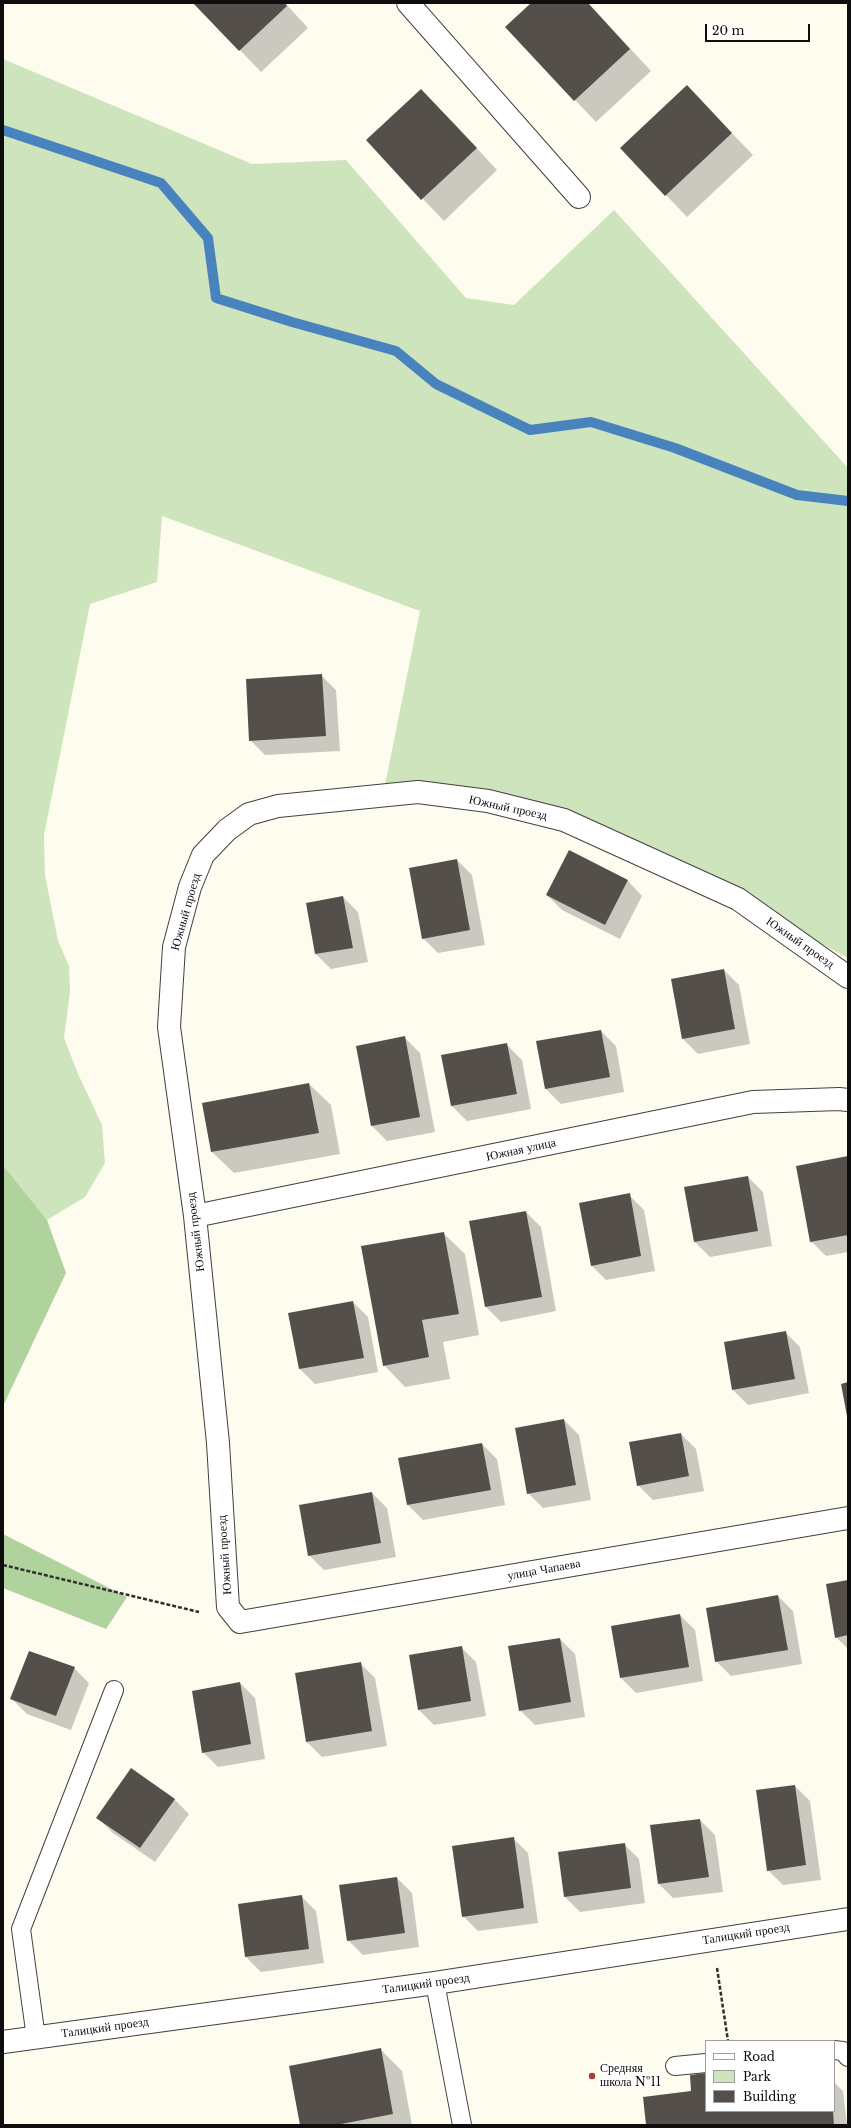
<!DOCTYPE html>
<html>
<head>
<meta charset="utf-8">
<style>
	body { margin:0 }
	#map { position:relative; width:851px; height:2128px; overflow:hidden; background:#fdfcef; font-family:"Libre Baskerville",serif }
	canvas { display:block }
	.frame { position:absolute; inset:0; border:4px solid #0d0d0d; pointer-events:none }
	.legend { position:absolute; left:705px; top:2040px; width:130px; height:72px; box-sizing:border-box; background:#fff; border:1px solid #9e9e9e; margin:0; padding:5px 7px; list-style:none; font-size:12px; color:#0d0d0d }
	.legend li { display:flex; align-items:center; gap:8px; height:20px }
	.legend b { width:20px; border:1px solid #9e9e9e }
	.scale { position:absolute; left:705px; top:24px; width:105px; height:18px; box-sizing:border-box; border:2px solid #0d0d0d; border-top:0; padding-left:5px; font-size:12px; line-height:14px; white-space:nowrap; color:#0d0d0d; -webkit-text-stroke:3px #fff; paint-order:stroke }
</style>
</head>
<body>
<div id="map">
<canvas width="851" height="2128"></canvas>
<div class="frame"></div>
<ul class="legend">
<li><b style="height:5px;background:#fff"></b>Road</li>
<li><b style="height:11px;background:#cde4bc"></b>Park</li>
<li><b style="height:11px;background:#544f4b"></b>Building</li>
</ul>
<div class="scale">20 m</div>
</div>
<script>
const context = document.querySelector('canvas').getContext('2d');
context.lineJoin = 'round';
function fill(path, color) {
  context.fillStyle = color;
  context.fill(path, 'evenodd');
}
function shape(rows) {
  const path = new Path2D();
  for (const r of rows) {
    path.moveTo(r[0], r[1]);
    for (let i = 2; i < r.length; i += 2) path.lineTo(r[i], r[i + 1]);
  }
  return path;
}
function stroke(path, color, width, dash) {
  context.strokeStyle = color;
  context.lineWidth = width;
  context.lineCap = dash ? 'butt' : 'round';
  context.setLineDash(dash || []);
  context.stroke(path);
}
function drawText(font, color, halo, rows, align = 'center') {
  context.font = font + ' "Libre Baskerville",serif';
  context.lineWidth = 4;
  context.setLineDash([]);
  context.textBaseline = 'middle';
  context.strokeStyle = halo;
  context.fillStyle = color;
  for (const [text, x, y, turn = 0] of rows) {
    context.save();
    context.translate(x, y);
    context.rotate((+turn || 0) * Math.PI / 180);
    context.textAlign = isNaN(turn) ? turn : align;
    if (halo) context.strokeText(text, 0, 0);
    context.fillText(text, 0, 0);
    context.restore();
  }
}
const green = shape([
	[3,59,252,164,346,160,466,298,514,305,614,210,848,468,848,958,738,899,564,820,383,795,420,611,162,516,157,582,90,604,44,835,45,875,58,941,69,966,70,992,64,1038,78,1074,102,1125,105,1163,85,1197,47,1220,3,1165]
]);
const forest = shape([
	[3,1165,47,1220,66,1273,3,1406],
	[3,1534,127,1597,106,1629,3,1588]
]);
const shadow = shape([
	[195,3,285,3,308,28,261,72],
	[532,3,588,3,651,71,596,122,575,100],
	[687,87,753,155,687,217,621,148],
	[442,111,497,170,444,221,367,140],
	[321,675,336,690,340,751,265,755,250,740],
	[569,852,628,881,642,896,620,939,562,910,547,895],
	[457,860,472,875,485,945,438,953,423,938],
	[343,897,358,912,368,962,331,969,316,954,307,904],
	[724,970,739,985,750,1044,698,1054,683,1039],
	[601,1031,616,1046,624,1092,561,1104,546,1089],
	[405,1038,420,1053,435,1132,387,1141,372,1126],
	[507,1045,522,1060,531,1109,467,1121,452,1106],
	[309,1084,331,1105,340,1154,234,1173,212,1152],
	[848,1158,848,1252,826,1256,811,1241],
	[748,1177,763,1192,772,1246,710,1257,695,1242,686,1188],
	[629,1195,644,1210,655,1271,606,1280,591,1265],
	[526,1212,541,1227,556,1311,501,1322,486,1307,470,1222],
	[443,1233,465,1254,479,1335,443,1342,450,1379,405,1387,384,1365],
	[353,1302,368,1317,378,1372,315,1384,300,1369],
	[785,1332,800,1347,809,1393,748,1405,733,1390],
	[564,1420,579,1435,591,1500,543,1508,528,1493],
	[681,1434,696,1449,704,1491,653,1500,638,1485],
	[482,1444,497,1459,505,1505,423,1520,408,1505,399,1459],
	[372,1493,387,1508,396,1557,324,1570,309,1555],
	[848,1581,848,1649,836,1637],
	[778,1596,793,1611,802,1664,731,1676,716,1661],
	[680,1615,695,1630,703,1681,636,1693,621,1678],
	[560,1639,575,1654,585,1717,535,1725,520,1710],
	[461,1647,476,1662,486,1716,434,1725,419,1710,410,1656],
	[360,1663,375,1678,387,1746,322,1757,307,1742],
	[74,1668,89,1683,71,1730,27,1714,12,1699],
	[240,1683,255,1698,265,1759,218,1767,203,1752],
	[795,1786,810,1801,821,1880,783,1885,768,1870],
	[174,1799,189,1814,155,1862,113,1833,98,1818],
	[700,1820,715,1835,723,1892,673,1898,658,1883],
	[513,1838,528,1853,538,1923,478,1931,463,1916],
	[624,1844,639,1859,645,1903,580,1912,565,1897],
	[397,1878,412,1893,419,1947,363,1955,348,1940],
	[301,1896,316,1911,324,1963,261,1972,246,1957],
	[380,2049,402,2071,412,2125,301,2125],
	[706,2074,706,2111,834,2111,834,2082,843,2091,847,2125,647,2125,692,2092]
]);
const stream = shape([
	[3,130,161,183,208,238,216,298,292,322,396,351,436,384,530,430,591,422,675,448,797,495,848,501]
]);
const building = shape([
	[193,3,285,3,287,6,239,51],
	[531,3,588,3,630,49,574,101,505,27],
	[687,85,732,133,665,196,620,148],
	[421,89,477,148,421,200,366,140],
	[322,674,326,736,249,741,246,679],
	[569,850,628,880,605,925,546,895],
	[457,859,470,930,422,939,409,868],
	[343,896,353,948,315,954,306,903],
	[724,969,735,1029,682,1039,671,979],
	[601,1030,610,1077,545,1089,536,1041],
	[405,1036,420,1117,371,1126,356,1046],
	[507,1043,517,1094,451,1106,441,1055],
	[309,1083,319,1133,211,1152,202,1103],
	[848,1156,848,1235,810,1242,796,1166],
	[748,1176,758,1231,694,1242,684,1187],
	[630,1193,641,1256,591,1266,579,1203],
	[526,1211,542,1297,485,1307,469,1221],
	[444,1232,459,1314,422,1320,429,1357,383,1366,361,1246],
	[353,1301,364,1358,299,1369,288,1313],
	[786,1331,795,1379,732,1390,724,1342],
	[848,1382,848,1416,847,1416,841,1384],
	[564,1419,576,1485,527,1494,515,1428],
	[681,1433,689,1476,637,1486,629,1442],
	[482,1443,491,1490,407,1505,398,1458],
	[372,1492,381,1543,308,1556,299,1505],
	[848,1580,848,1635,835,1638,826,1584],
	[778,1595,788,1650,715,1662,706,1608],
	[680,1614,689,1667,620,1678,611,1626],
	[560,1638,571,1702,519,1711,508,1646],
	[462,1646,471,1701,418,1710,409,1655],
	[29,1651,75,1667,56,1716,10,1699],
	[361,1662,372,1731,306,1742,295,1673],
	[240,1682,251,1744,202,1753,192,1691],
	[131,1768,175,1799,140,1848,96,1818],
	[795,1785,806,1865,767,1871,756,1790],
	[700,1819,709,1877,658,1884,650,1825],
	[514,1837,524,1908,462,1917,452,1846],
	[625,1843,631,1888,564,1897,558,1852],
	[397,1877,405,1933,347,1941,339,1885],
	[302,1895,309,1949,245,1957,238,1904],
	[381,2048,393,2114,336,2125,300,2125,289,2066],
	[706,2073,706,2111,833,2111,834,2125,646,2125,643,2097,691,2091,690,2075]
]);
const path = shape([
	[3,1565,199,1612],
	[717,1968,728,2041]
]);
const lane = shape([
	[435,1983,462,2125],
	[36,2038,21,1929,114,1690],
	[834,2050,843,2051,848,2057],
	[675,2066,706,2063]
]);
const street = shape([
	[408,3,579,197],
	[848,977,738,899,564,820,488,801,418,792,278,806,249,814,227,830,203,855,190,887,174,947,169,1027,195,1216,218,1443,228,1607,240,1622,848,1518],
	[195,1216,753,1102,839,1099,848,1100],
	[3,2042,435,1983,848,1919]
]);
const markers = [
	[592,2076,4,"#ad3b35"]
];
const streetNames = [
	["Южный проезд",508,808,12],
	["Южный проезд",186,912,-74],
	["Южный проезд",800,943,35],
	["Южная улица",521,1150,-12],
	["Южный проезд",196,1232,-97],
	["Южный проезд",225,1555,-94],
	["улица Чапаева",544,1570,-10],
	["Талицкий проезд",746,1934,-9],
	["Талицкий проезд",426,1984,-8],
	["Талицкий проезд",105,2028,-8]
];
const poiNames = [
	["Средняя",600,2069],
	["школа №11",600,2083]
];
fill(green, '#cde4bc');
fill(forest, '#b0d39d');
fill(shadow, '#0003');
stroke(stream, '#4883be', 10);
fill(building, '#544f4b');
stroke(lane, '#404040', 20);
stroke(street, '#404040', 24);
stroke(path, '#2f2f2f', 2.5, [4, 2]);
stroke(lane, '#fff', 18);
stroke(street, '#fff', 22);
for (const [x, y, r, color] of markers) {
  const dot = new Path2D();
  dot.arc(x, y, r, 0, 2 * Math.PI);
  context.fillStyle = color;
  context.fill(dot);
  stroke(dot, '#fff', 1.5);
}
drawText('12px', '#0d0d0d', '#fff', streetNames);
drawText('12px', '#0d0d0d', '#fff', poiNames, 'left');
</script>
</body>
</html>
